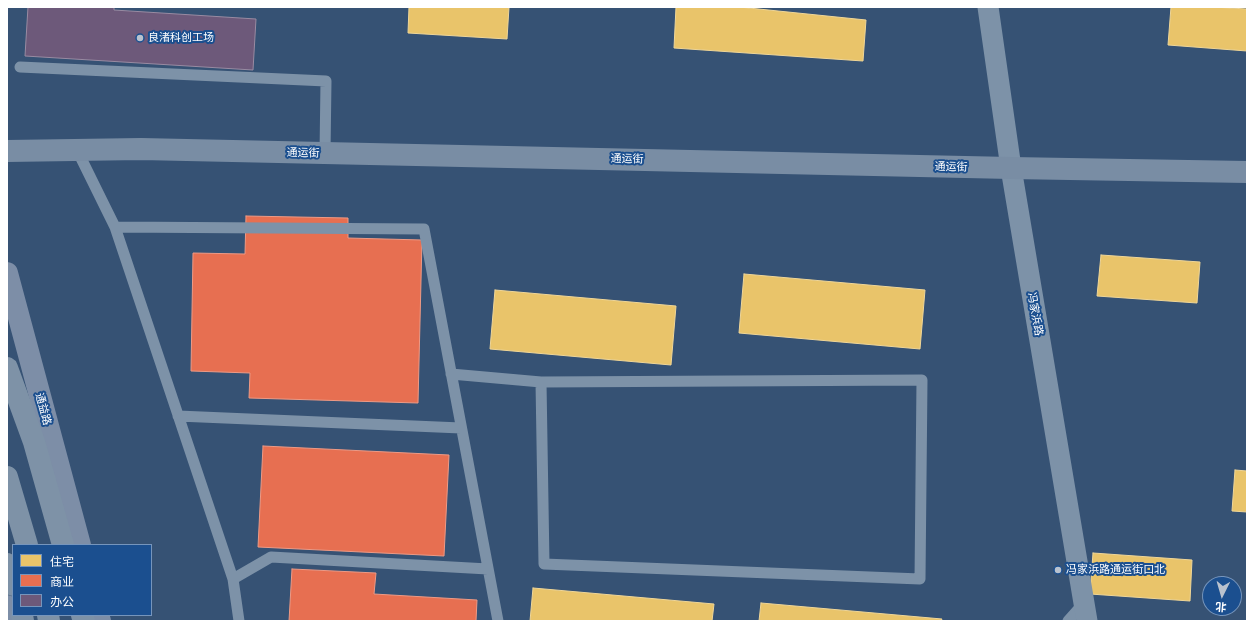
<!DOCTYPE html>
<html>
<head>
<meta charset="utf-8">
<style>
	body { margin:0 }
	#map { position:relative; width:1254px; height:628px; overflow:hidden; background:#365274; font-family:Inter,"Noto Sans SC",sans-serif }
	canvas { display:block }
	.frame { position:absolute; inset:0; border:8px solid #fff; pointer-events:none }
	.legend { position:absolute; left:12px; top:544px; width:140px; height:72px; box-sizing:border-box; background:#1b4f8f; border:1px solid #7695bc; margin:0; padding:5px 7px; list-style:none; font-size:12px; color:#fff }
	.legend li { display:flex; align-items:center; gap:8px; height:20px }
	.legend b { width:20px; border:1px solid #7695bc }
	.north { position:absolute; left:1202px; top:576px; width:40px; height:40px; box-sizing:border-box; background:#1b4f8f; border:1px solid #7695bc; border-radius:50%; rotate:185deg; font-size:11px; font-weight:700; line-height:16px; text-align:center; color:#fff }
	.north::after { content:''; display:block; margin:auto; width:14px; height:18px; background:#b9c2ce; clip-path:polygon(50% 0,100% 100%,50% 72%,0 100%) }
</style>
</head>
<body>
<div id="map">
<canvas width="1254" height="628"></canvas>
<div class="frame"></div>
<ul class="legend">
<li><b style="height:11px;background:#e9c46a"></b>住宅</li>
<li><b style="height:11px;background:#e76f51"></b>商业</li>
<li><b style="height:11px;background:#6d597a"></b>办公</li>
</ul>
<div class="north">北</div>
</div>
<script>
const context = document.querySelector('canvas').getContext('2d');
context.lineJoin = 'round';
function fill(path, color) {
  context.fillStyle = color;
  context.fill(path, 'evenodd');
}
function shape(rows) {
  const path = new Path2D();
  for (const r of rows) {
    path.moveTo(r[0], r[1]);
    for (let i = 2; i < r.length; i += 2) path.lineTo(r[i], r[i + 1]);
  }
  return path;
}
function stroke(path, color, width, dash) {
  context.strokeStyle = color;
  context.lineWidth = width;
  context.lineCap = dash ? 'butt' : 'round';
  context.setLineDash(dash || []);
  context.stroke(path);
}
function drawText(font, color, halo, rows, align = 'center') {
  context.font = font + ' Inter,"Noto Sans SC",sans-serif';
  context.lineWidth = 4;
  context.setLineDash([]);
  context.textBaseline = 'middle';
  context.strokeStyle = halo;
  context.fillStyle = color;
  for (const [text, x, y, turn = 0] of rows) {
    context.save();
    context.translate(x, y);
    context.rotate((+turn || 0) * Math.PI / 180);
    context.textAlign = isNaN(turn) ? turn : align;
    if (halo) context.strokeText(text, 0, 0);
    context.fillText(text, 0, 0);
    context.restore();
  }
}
const homes = shape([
	[409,7,509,7,507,39,408,33,409,7],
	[676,7,739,7,866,20,863,61,674,48,676,7],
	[1171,7,1213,7,1247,9,1247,51,1168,45,1171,7],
	[1101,255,1200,262,1197,303,1097,296,1101,255],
	[744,274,925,290,920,349,739,333,744,274],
	[495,290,676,306,671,365,490,349,495,290],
	[1235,470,1247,471,1247,512,1232,511,1235,470],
	[1093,553,1192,560,1190,601,1090,594,1093,553],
	[533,588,714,604,712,621,530,621,533,588],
	[761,603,942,619,941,621,759,621,761,603]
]);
const shops = shape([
	[246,216,348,218,348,238,422,240,418,403,249,398,250,373,191,371,193,253,245,254,246,216],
	[263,446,449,455,444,556,258,547,263,446],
	[292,569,376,573,374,594,477,600,476,621,289,621,292,569]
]);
const offices = shape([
	[28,7,114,7,114,10,256,19,253,70,25,56,28,7]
]);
const lane = shape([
	[20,67,326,81,325,153],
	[77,150,115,227,424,229,498,621],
	[115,227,233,579,239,621],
	[451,374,541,382,544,564,920,579,922,380,541,382],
	[178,416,461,428],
	[233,579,271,557,488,569],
	[1068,621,1084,603]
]);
const street = shape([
	[988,7,1011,168,1087,621]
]);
const secondary = shape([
	[7,151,141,149,1011,168,1247,172]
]);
const primary = shape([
	[7,273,80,545],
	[7,606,11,621],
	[98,615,100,621]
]);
const highway = shape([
	[7,368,34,442,63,545],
	[7,477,27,545],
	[7,564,13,585],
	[22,615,23,621],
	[48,615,49,621],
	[82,615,84,621]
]);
const markers = [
	[140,38,4,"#b9c2ce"],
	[1058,570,4,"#b9c2ce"]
];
const poiNames = [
	["良渚科创工场",148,38],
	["冯家浜路通运街口北",1066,570]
];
const streetNames = [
	["通运街",303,153,1],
	["通运街",627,159,1],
	["通运街",951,167,1],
	["冯家浜路",1035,314,80],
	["通益路",43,409,75]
];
fill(homes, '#e9c46a');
stroke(homes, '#f0d697', 1);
fill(shops, '#e76f51');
stroke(shops, '#ee9a85', 1);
fill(offices, '#6d597a');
stroke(offices, '#998ba2', 1);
stroke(lane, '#7d92a8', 11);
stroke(street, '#7d92a8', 21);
stroke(secondary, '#798da4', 22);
stroke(primary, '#7d8ea7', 22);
stroke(highway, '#7e92a7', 22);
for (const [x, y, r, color] of markers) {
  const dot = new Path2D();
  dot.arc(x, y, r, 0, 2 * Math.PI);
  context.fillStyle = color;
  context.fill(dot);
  stroke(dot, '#1b4f8f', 1.5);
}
drawText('11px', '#fff', '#1b4f8f', poiNames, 'left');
drawText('11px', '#fff', '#1b4f8f', streetNames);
</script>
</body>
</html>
